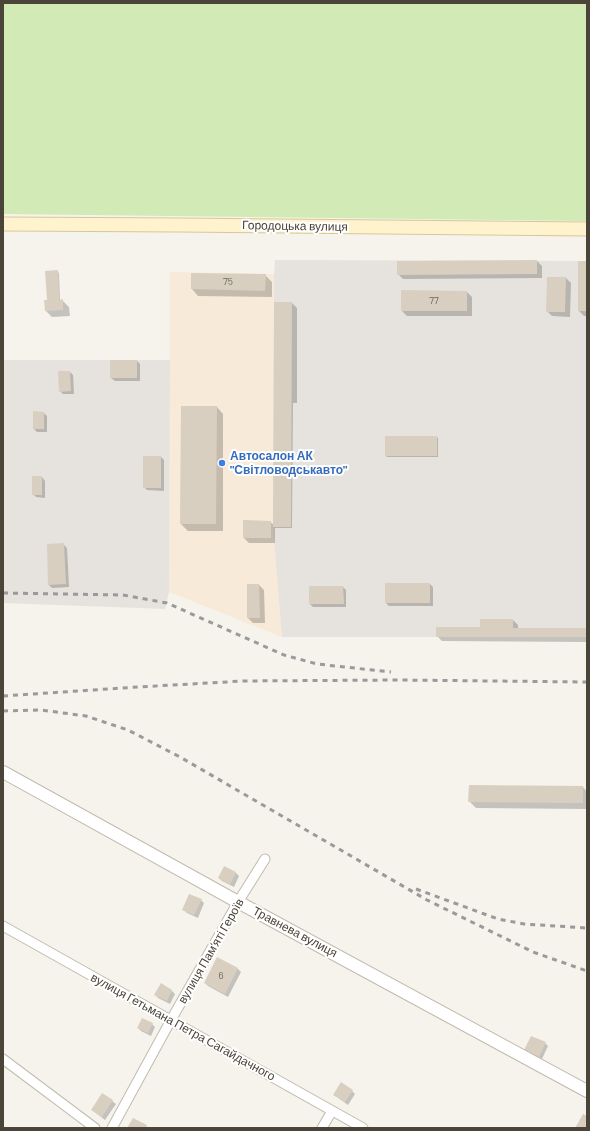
<!DOCTYPE html>
<html>
<head>
<meta charset="utf-8">
<style>
	body { margin:0 }
	#map { position:relative; width:590px; height:1131px; overflow:hidden; background:#f6f3ec; font-family:Barlow,sans-serif }
	canvas { display:block }
	.frame { position:absolute; inset:0; border:4px solid #4b4439; pointer-events:none }
</style>
</head>
<body>
<div id="map">
<canvas width="590" height="1131"></canvas>
<div class="frame"></div>
</div>
<script>
const context = document.querySelector('canvas').getContext('2d');
context.lineJoin = 'round';
function fill(path, color) {
  context.fillStyle = color;
  context.fill(path, 'evenodd');
}
function shape(rows) {
  const path = new Path2D();
  for (const r of rows) {
    path.moveTo(r[0], r[1]);
    for (let i = 2; i < r.length; i += 2) path.lineTo(r[i], r[i + 1]);
  }
  return path;
}
function stroke(path, color, width, dash) {
  context.strokeStyle = color;
  context.lineWidth = width;
  context.lineCap = dash ? 'butt' : 'round';
  context.setLineDash(dash || []);
  context.stroke(path);
}
function drawText(font, color, halo, rows, align = 'center') {
  context.font = font + ' Barlow,sans-serif';
  context.lineWidth = 4;
  context.setLineDash([]);
  context.textBaseline = 'middle';
  context.strokeStyle = halo;
  context.fillStyle = color;
  for (const [text, x, y, turn = 0] of rows) {
    context.save();
    context.translate(x, y);
    context.rotate((+turn || 0) * Math.PI / 180);
    context.textAlign = isNaN(turn) ? turn : align;
    if (halo) context.strokeText(text, 0, 0);
    context.fillText(text, 0, 0);
    context.restore();
  }
}
const commercial = shape([
	[170,272,274,274,273,527,282,637,169,592]
]);
const industrial = shape([
	[275,260,587,261,587,637,282,637,273,527,274,274],
	[3,360,170,360,169,592,165,609,3,603]
]);
const green = shape([
	[3,3,587,3,587,221,3,214]
]);
const shadow = shape([
	[537,261,542,266,542,278,403,279,398,274],
	[587,262,587,316,584,316,579,311],
	[57,271,59,273,60,301,62,300,69,307,70,316,52,317,46,311],
	[265,275,272,282,272,297,198,296,192,289],
	[566,278,571,283,570,317,552,316,547,311],
	[467,292,472,297,472,316,407,316,402,311],
	[292,303,297,308,297,403,293,403,292,528,275,528,275,543,249,543,244,538,270,522,274,525],
	[111,361,137,361,140,364,140,381,115,381,111,378],
	[70,372,73,375,74,394,63,394,60,391],
	[217,407,223,414,223,531,188,531,181,524],
	[44,413,47,416,47,432,37,432,34,429],
	[437,437,438,438,438,457,387,457,386,456],
	[161,457,164,460,164,491,147,490,144,487],
	[33,477,42,477,45,481,45,498,36,497,33,494],
	[64,545,67,548,69,587,52,588,49,585],
	[430,584,433,587,433,606,389,606,386,603],
	[248,585,259,585,264,590,265,623,253,623,248,618],
	[343,587,346,590,346,607,313,607,310,604],
	[481,620,513,620,518,625,518,629,587,629,587,642,442,641,437,636,481,628],
	[583,787,587,792,587,809,476,808,469,801],
	[225,867,236,873,239,876,234,887,222,881,219,878],
	[201,900,204,903,198,918,187,913,184,910],
	[218,958,238,969,241,972,228,997,208,986,205,983],
	[171,990,175,994,170,1004,158,998,155,994],
	[152,1024,155,1027,151,1036,141,1031,138,1028],
	[545,1043,548,1046,542,1059,528,1053,525,1050],
	[352,1091,355,1094,348,1105,334,1095],
	[103,1094,116,1104,105,1120,92,1110]
]);
const building = shape([
	[537,260,537,274,397,275,397,261],
	[578,261,587,261,587,311,578,311],
	[58,270,59,300,63,299,63,310,45,311,44,300,47,300,45,271],
	[191,273,266,274,265,291,191,289],
	[547,277,566,277,565,312,546,312],
	[401,290,467,291,467,311,401,311],
	[274,302,292,302,291,527,273,527],
	[110,360,137,360,137,378,110,378],
	[58,371,70,371,71,391,59,392],
	[181,406,217,406,216,524,180,524],
	[33,411,44,412,44,429,33,429],
	[385,436,437,436,437,456,385,456],
	[143,456,161,456,161,488,143,488],
	[32,476,42,476,42,495,32,495],
	[243,520,271,521,271,538,243,538],
	[64,543,66,584,48,585,47,544],
	[385,583,430,583,430,603,385,603],
	[247,584,259,584,260,618,247,618],
	[309,586,343,586,344,604,309,604],
	[480,619,513,619,513,628,587,628,587,637,436,637,436,627,480,627],
	[469,785,583,786,583,803,468,802],
	[224,866,236,872,230,885,218,878],
	[189,894,202,899,194,915,182,910],
	[217,957,238,968,225,994,204,983],
	[161,983,172,990,167,1001,154,995],
	[142,1018,153,1023,148,1033,137,1028],
	[531,1036,546,1042,539,1057,524,1050],
	[341,1082,353,1090,345,1102,333,1095],
	[102,1093,113,1100,102,1117,91,1110],
	[583,1114,587,1116,587,1128,575,1128],
	[133,1118,147,1125,146,1128,127,1128]
]);
const minor = shape([
	[3,926,363,1128],
	[3,1059,95,1128],
	[112,1128,171,1020,238,902,265,859],
	[322,1128,332,1111]
]);
const tertiary = shape([
	[3,772,238,902,587,1091]
]);
const secondary = shape([
	[3,224,180,225,587,229]
]);
const rail = shape([
	[3,593,123,595,167,603,284,655,317,664,391,672],
	[3,696,138,687,243,681,399,680,587,682],
	[3,711,41,710,86,716,128,730,180,757,427,900,533,952,587,971],
	[416,889,498,919,524,924,587,928]
]);
const markers = [
	[222,463,4,"#3f7fe0"]
];
const numberNames = [
	["75",228,282],
	["77",434,301],
	["6",221,976]
];
const streetNames = [
	["Городоцька вулиця",295,226,1],
	["Травнева вулиця",295,932,28],
	["вулиця Памʼяті Героїв",211,951,-60],
	["вулиця Гетьмана Петра Сагайдачного",183,1027,29]
];
const shopNames = [
	["Автосалон АК",230,456],
	["\"Світловодськавто\"",230,470]
];
fill(commercial, '#f7ead8');
fill(industrial, '#e6e2dd');
fill(green, '#d2eab5');
fill(shadow, '#0003');
fill(building, '#d8cfc1');
stroke(minor, '#c2bbae', 11);
stroke(tertiary, '#c2bbae', 14);
stroke(secondary, '#d6c79b', 15);
stroke(minor, '#fff', 9);
stroke(tertiary, '#fff', 12);
stroke(secondary, '#fff3cd', 13);
stroke(rail, '#9a9a9a', 3, [5, 5]);
for (const [x, y, r, color] of markers) {
  const dot = new Path2D();
  dot.arc(x, y, r, 0, 2 * Math.PI);
  context.fillStyle = color;
  context.fill(dot);
  stroke(dot, '#fff', 1.5);
}
drawText('10px', '#6e675b', null, numberNames);
drawText('12px', '#4b4439', '#fff', streetNames);
drawText('bold 12px', '#366cbe', '#fff', shopNames, 'left');
</script>
</body>
</html>
